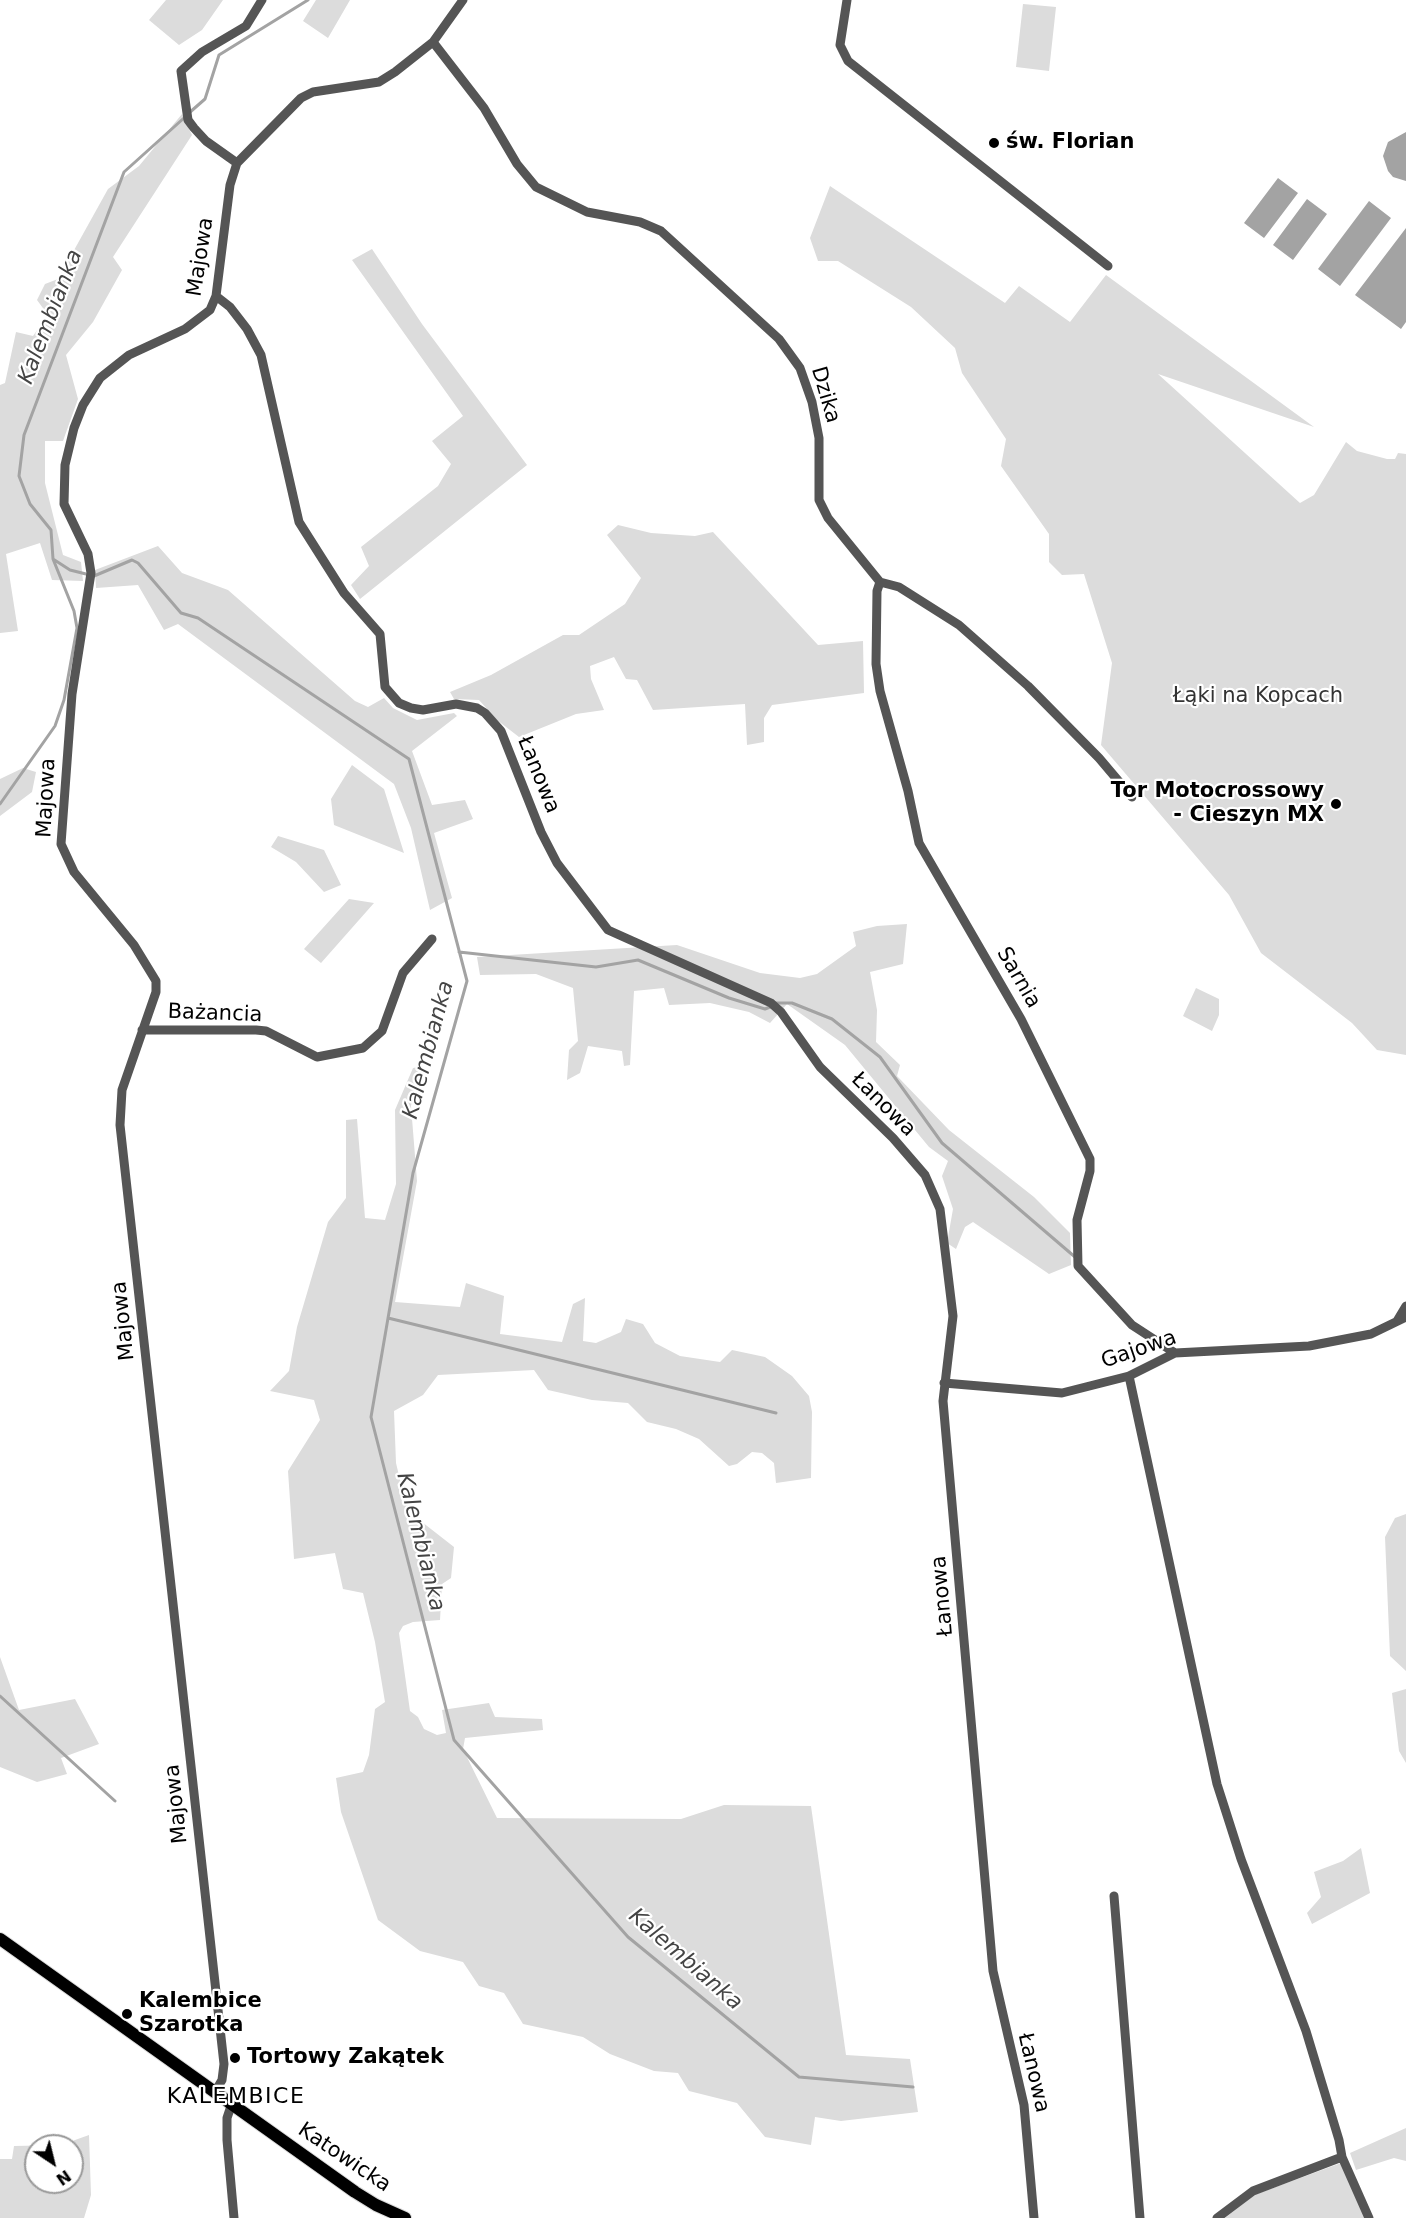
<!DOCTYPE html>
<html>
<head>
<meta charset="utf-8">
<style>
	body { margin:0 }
	#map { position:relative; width:1406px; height:2218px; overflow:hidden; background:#fff; font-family:"DejaVu Sans",sans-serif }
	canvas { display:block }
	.north { position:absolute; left:24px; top:2134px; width:60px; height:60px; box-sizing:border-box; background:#fff; border:2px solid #999; border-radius:50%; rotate:145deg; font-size:16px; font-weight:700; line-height:24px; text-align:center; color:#000 }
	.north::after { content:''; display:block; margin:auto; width:21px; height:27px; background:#000; clip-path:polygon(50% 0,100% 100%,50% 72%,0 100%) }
</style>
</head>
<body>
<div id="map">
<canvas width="1406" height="2218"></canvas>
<div class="north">N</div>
</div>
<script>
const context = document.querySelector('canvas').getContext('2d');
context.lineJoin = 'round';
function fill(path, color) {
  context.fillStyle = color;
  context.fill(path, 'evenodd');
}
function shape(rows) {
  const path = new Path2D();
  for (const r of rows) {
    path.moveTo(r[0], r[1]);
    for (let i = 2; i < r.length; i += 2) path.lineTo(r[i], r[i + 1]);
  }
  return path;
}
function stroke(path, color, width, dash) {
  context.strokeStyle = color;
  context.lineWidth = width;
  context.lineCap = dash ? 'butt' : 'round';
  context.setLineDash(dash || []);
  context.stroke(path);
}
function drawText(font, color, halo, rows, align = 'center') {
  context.font = font + ' "DejaVu Sans",sans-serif';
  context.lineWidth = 4.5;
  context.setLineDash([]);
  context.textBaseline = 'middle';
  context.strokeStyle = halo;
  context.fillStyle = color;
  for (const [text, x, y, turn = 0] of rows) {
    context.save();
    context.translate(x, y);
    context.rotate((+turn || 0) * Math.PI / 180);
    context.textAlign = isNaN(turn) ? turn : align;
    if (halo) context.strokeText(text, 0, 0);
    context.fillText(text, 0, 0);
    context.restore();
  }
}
const green = shape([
	[166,0,223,0,202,30,179,45,149,20],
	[316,0,350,0,328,38,303,21],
	[1023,4,1056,7,1049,71,1016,67],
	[182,114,192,135,113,257,122,270,93,322,66,355,78,399,63,441,45,441,45,483,63,555,81,562,83,581,52,580,40,543,6,554,18,631,0,633,0,385,5,383,16,332,33,336,48,315,37,300,45,284,58,279,108,189,139,166],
	[830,186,1005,303,1019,286,1070,322,1106,275,1314,427,1158,374,1300,503,1314,495,1346,442,1357,451,1387,459,1395,459,1398,453,1406,454,1406,1055,1377,1050,1352,1023,1261,953,1229,895,1101,745,1112,663,1084,574,1062,575,1049,562,1049,534,1001,466,1006,439,962,373,955,348,911,307,838,261,818,261,810,238],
	[372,249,422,324,527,465,360,599,351,585,369,566,361,547,438,486,451,464,432,441,463,416,352,260],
	[618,525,651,533,695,536,713,532,818,645,863,641,864,693,772,705,764,718,764,742,747,745,745,704,653,710,637,680,626,679,614,657,590,666,591,679,604,710,576,714,519,737,497,720,479,700,454,699,450,692,491,675,563,635,579,635,625,604,641,578,607,535],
	[158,546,182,573,228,590,355,701,368,707,384,698,393,708,417,720,454,713,457,716,412,751,432,805,465,800,473,819,434,833,452,898,430,910,411,828,394,784,178,624,164,630,138,585,96,588,95,570],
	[352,765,384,789,404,853,334,825,331,799],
	[23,768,36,772,32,792,0,816,0,779],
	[278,836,324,850,341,885,324,892,296,862,271,847],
	[349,899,374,903,321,963,304,949],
	[907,924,903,964,870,972,877,1010,876,1042,900,1065,897,1076,949,1130,1034,1197,1070,1233,1071,1265,1049,1274,973,1222,965,1227,956,1249,947,1243,953,1209,942,1176,948,1161,929,1147,845,1045,787,1004,770,1023,749,1012,710,1003,669,1005,664,988,634,991,630,1065,624,1066,622,1051,588,1046,580,1073,567,1080,569,1050,578,1041,573,988,536,974,480,975,477,957,677,945,760,973,800,978,817,974,856,946,853,932,877,926],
	[1196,988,1219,999,1219,1015,1212,1031,1183,1016],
	[419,1067,411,1106,417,1181,395,1302,460,1307,466,1283,504,1296,500,1334,562,1342,573,1304,585,1298,583,1341,596,1343,621,1332,626,1319,643,1324,655,1343,680,1356,720,1362,732,1350,765,1357,792,1376,809,1396,812,1412,811,1478,776,1483,774,1463,762,1453,752,1452,737,1464,729,1466,699,1439,676,1429,647,1422,628,1403,592,1400,548,1390,534,1370,438,1375,423,1395,394,1411,396,1463,402,1488,422,1522,454,1547,451,1578,442,1584,440,1620,413,1622,403,1626,399,1633,410,1711,418,1717,424,1729,437,1735,446,1733,442,1710,489,1703,495,1717,542,1719,543,1730,465,1738,463,1749,497,1818,681,1819,724,1805,811,1806,846,2055,910,2059,918,2112,841,2121,815,2117,811,2145,765,2137,737,2103,689,2091,678,2073,654,2071,610,2054,583,2037,523,2024,504,1993,479,1986,463,1962,420,1951,378,1920,341,1812,336,1778,363,1772,369,1755,375,1709,385,1702,375,1642,363,1593,343,1589,335,1553,294,1559,288,1471,320,1420,314,1400,270,1391,289,1371,297,1327,328,1222,346,1198,346,1120,357,1119,365,1218,385,1220,396,1184,395,1110,413,1068],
	[1406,1514,1406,1671,1390,1656,1385,1537,1395,1518],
	[0,1657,19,1710,75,1699,99,1744,61,1758,67,1774,37,1782,0,1767],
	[1406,1689,1406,1763,1399,1751,1392,1693],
	[1361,1848,1370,1893,1312,1924,1307,1913,1321,1897,1314,1872,1343,1861],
	[1406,2128,1406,2161,1394,2158,1356,2170,1350,2153],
	[89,2135,91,2195,84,2218,0,2218,0,2159,12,2159,14,2146,61,2145],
	[36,2146,72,2146,72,2182,36,2182],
	[1341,2163,1368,2218,1225,2218,1254,2195]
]);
const water = shape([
	[1406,132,1406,181,1393,177,1388,171,1383,156,1388,142],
	[1278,178,1298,193,1264,238,1244,223],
	[1307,199,1327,214,1293,260,1273,245],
	[1369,201,1391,218,1340,286,1318,269],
	[1406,228,1406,322,1401,329,1355,295]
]);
const stream = shape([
	[189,113,205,99,219,55,308,0],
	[184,118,124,172,24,435,19,476,30,504,51,530,53,559,70,570,94,576,132,560,138,563,181,613,198,618,409,759,467,981,413,1173,371,1417,454,1740,628,1937,799,2077,913,2087],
	[0,804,55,726,64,700,77,628,74,611,53,559],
	[459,952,596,967,638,960,729,998,765,1009,770,1007],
	[775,1003,792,1003,832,1019,880,1057,942,1143,1075,1257],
	[388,1318,776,1413],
	[0,1696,115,1801]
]);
const minor = shape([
	[847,0,840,45,848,61,1108,266],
	[433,42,484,108,517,164,536,187,587,212,640,222,661,231,779,339,800,368,812,402,819,438,819,500,828,518,880,582,899,587,959,625,1028,686,1099,758,1132,797],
	[237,163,206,141,194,128,188,120,181,71,202,52,246,26,262,0],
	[216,296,230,307,247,329,261,355,299,522,344,593,380,634,385,687,399,703,411,708,423,710,456,704,477,708,485,713,501,731,541,832,557,863,608,930,771,1003,781,1012,820,1067,893,1138,925,1175,940,1209,953,1316,943,1401,993,1971,1024,2105,1034,2218],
	[880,582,877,591,876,664,880,691,908,791,919,843,1021,1019,1090,1159,1090,1171,1077,1220,1078,1266,1132,1325,1175,1353],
	[142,1030,256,1030,266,1031,317,1057,363,1048,382,1031,403,973,432,939],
	[1397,1321,1406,1306],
	[1129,1376,1217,1784,1241,1859,1306,2031,1339,2140,1342,2157,1369,2218],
	[944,1383,1062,1393,1129,1376,1175,1353,1309,1346,1371,1334,1406,1317],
	[1114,1896,1140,2218],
	[215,2092,222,2080,224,2064,120,1125,122,1090,156,992,156,981,134,945,74,872,61,844,72,694,91,573,88,554,64,504,65,465,74,428,83,405,100,378,129,355,185,329,210,310,216,296,230,185,237,163,301,98,313,92,379,82,395,72,433,42,463,0],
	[232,2103,227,2118,227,2140,234,2218],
	[1217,2218,1253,2191,1342,2157]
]);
const major = shape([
	[0,1939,355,2192,376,2205,405,2218]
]);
const markers = [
	[994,143,6,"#000"],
	[1336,804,6,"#000"],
	[127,2014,6,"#000"],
	[235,2058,6,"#000"]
];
const poiNames = [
	["św. Florian",1006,143],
	["Tor Motocrossowy",1324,792,"right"],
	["- Cieszyn MX",1324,816,"right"],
	["Kalembice",139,2002],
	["Szarotka",139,2026],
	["Tortowy Zakątek",247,2058]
];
const streetNames = [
	["Majowa",201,257,-81],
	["Dzika",825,395,74],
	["Łanowa",538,775,68],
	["Majowa",47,798,-87],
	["Sarnia",1018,978,60],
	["Bażancia",215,1014,2],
	["Łanowa",883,1105,45],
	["Majowa",124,1321,-96],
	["Gajowa",1139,1350,-19],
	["Łanowa",943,1596,-95],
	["Majowa",177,1804,-96],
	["Łanowa",1033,2073,77],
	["Katowicka",344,2158,34]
];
const parkNames = [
	["Łąki na Kopcach",1258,697]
];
const waterNames = [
	["Kalembianka",51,317,-69],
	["Kalembianka",429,1050,-75],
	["Kalembianka",420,1542,76],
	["Kalembianka",685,1960,41]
];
const neighbourhoodNames = [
	["KALEMBICE",236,2097]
];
fill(green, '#dcdcdc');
fill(water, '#a3a3a3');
stroke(stream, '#a3a3a3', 3);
stroke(major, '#dbdbdb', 14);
stroke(minor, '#555', 9);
stroke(major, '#000', 12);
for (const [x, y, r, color] of markers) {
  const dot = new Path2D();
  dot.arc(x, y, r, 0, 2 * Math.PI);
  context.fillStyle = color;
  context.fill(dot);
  stroke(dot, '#fff', 2);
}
drawText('bold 21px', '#000', '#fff', poiNames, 'left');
drawText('21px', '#000', '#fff', streetNames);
drawText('21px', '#333', '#fff', parkNames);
drawText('italic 22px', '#444', '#fff', waterNames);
context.letterSpacing = '1.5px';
drawText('22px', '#000', '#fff', neighbourhoodNames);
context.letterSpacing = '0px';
</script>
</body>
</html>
